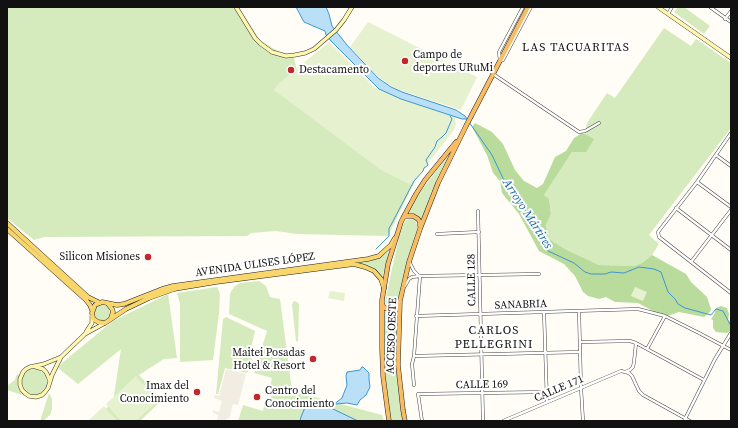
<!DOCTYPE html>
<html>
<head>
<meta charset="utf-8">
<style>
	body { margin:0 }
	#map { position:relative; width:738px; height:428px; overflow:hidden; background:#fffdf5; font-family:"Source Serif 4",serif }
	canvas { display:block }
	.frame { position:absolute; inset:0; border:8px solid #111; pointer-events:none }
</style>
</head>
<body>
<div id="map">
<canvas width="738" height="428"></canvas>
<div class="frame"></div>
</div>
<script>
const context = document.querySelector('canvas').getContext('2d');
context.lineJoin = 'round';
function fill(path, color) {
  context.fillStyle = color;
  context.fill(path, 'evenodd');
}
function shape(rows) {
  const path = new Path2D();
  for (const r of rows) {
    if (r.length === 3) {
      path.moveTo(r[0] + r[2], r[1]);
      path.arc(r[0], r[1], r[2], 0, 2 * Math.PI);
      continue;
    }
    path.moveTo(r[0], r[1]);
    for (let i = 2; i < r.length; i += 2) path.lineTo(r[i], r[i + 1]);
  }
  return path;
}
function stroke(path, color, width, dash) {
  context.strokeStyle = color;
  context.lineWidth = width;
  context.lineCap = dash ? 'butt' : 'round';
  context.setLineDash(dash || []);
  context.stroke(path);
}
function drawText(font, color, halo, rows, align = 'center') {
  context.font = font + ' "Source Serif 4",serif';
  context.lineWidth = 4;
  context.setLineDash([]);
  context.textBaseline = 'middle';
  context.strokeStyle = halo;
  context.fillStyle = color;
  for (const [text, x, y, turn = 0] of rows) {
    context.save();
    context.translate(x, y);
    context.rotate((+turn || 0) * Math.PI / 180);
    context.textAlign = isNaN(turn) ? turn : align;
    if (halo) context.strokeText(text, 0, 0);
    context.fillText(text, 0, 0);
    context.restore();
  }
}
const green = shape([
	[7,7,239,7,260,40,279,52,294,58,297,71,417,177,388,236,297,234,276,231,251,233,247,236,44,237,34,240,7,218],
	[678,7,684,7,710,26,704,34,674,12],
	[664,28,691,46,696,39,731,63,731,128,649,235,659,244,652,255,642,263,634,266,599,265,567,250,549,239,546,225,551,214,549,199,544,195,572,152,593,139,585,134,587,123,607,93,615,98],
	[451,152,431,193,421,221,419,217,415,215,412,213,407,214,417,196],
	[409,219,412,219,415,221,417,224,417,230,403,280,398,303,396,306,391,308,386,304,385,302,390,278,400,233,405,221],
	[389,251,382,278,375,270,365,265,354,263,237,278,376,259],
	[259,281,266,286,270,297,280,299,292,391,382,415,384,421,265,421,265,420,257,421,238,421,243,405,263,411,264,406,268,407,274,388,270,387,272,378,254,373,267,331,229,314,230,294,232,290,235,286,240,283],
	[217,287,220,294,219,313,213,360,180,362,180,304,177,293],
	[168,294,177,358,164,359,139,375,162,400,140,421,93,421,113,402,121,349,78,384,58,368,62,363,113,321],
	[295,301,297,302,299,304,298,341,297,342,296,341,292,305,293,302],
	[102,313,8],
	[399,306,397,365,405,421,390,421,384,376,383,307,385,309],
	[226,317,255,331,250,352,252,360,247,373,225,368,218,394,216,394,223,319],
	[34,382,13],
	[18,374,20,376,19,385,28,397,7,390,7,386,15,380,16,376],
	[49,393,52,399,52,409,50,415,43,421,41,421,41,418]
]);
const forest = shape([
	[475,123,492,132,503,144,515,170,524,181,537,188,543,184,555,157,566,151,574,138,582,133,585,134,594,139,586,152,572,152,544,195,549,199,551,214,546,225,549,239,567,250,599,265,634,266,642,263,652,255,686,274,691,282,707,297,711,309,710,312,704,317,679,312,664,317,638,303,615,302,606,297,599,299,588,296,583,292,575,276,564,264,539,251,519,214,502,193,500,181,493,173,487,155,472,127],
	[721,306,727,308,729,314,728,321,731,322,731,330,727,333,716,332,713,328,713,320,711,319,714,315,716,308]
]);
const pitch = shape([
	[368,22,477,77,461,110,396,89,377,76,350,47],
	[329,42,375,88,455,117,456,124,454,130,411,185,381,170,274,90,278,84],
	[635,287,647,292,643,301,631,296],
	[330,291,345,293,344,301,328,298],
	[136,376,158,401,136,421,121,421,106,404],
	[104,406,117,421,88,421]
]);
const plaza = shape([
	[226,369,246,374,238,405,233,404,229,419,227,418,225,421,219,421,217,420,218,415,213,413,213,410,219,412,222,401,214,398,214,395,219,396]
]);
const water = shape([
	[296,7,326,7,329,14,332,26,347,45,378,78,391,87,402,92,456,110,465,116,467,119,462,119,401,99,379,89,331,41,326,35,325,31,304,22,296,7],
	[362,367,363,367,369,373,369,379,370,387,366,395,360,400,357,405,347,403,336,404,331,408,358,421,300,421,301,417,306,405,311,402,329,408,342,398,347,385,346,376,347,372,360,370,362,367]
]);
const stream = shape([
	[469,122,492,155,510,193,517,202,529,214,544,245,548,251,574,263,585,272,591,274,605,274,611,272,624,273,639,267,654,269,661,272,668,292,675,299,678,304,685,308,711,315,716,309,723,311,731,326],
	[376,249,389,236,389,228,391,225,414,181,423,171,424,168,428,165,426,160,435,147,437,141,442,137,446,133,452,119,450,116]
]);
const minor = shape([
	[523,7,499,52,500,61,503,60,531,7],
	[710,7,731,22],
	[668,14,672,7],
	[725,19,731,11],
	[493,74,579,132,585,131,599,123],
	[731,133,697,182,658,232,659,237,731,293],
	[716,155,731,166],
	[697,182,731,207],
	[676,208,731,250],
	[478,211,483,421],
	[437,234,479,232],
	[691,262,731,210],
	[410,263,414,271,419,276],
	[405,286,409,279,412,277,420,276,539,274],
	[579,311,581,388,583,421],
	[544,312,547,402],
	[416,316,638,309,665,316,699,333,731,350],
	[580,342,630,341,636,343,704,380],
	[647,349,665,316],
	[414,356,580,352],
	[625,372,630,370,633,367,634,362,636,343],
	[414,385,412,364,414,356,420,276],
	[422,421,418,394,547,392],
	[503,421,621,371,629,373,632,376,639,391,643,395,690,421],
	[684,421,715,359,731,333]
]);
const secondary = shape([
	[236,7,255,38,261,44,272,52,286,56,295,55,305,53,314,49,336,30,344,20,352,7],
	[658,7,731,58],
	[86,332,92,323,92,316],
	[61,357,44,364,30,367,26,369,23,372,20,379,20,385,22,390,25,393,29,396,36,397,42,395,45,392,48,388,52,375,61,357,85,334,105,323],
	[36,367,43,369,46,372,48,376,50,381]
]);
const primary = shape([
	[7,223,88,297,100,303],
	[7,229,86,300,90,305,92,310],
	[384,288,381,279,374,271,365,267,354,264,216,282,174,289,149,298,126,309,105,323,98,322,95,320,93,318,92,313,95,305,100,303,102,302,117,305,124,304,162,289,173,286,368,259,379,256,382,253,391,245,395,238],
	[108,304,112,309,113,312,111,318]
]);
const trunk = shape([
	[403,218,416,194,425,180,456,142],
	[382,303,383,306,385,308,391,310,396,308,399,305],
	[389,421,383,376,382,349,382,300,388,264,401,222,403,218,406,216,413,216,418,219,420,222,420,226],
	[405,421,403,410,398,365,400,301,409,262,420,229,438,183,466,126,528,7]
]);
const markers = [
	[405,61,4,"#c4262e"],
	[291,70,4,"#c4262e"],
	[148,257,4,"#c4262e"],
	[313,359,4,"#c4262e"],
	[197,392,4,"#c4262e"],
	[257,397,4,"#c4262e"]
];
const poiNames = [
	["Campo de",413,55],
	["deportes URuMi",413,68],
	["Destacamento",299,70],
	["Silicon Misiones",140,257,"right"],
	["Maitei Posadas",305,353,"right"],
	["Hotel & Resort",305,366,"right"],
	["Imax del",189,386,"right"],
	["Conocimiento",189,399,"right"],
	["Centro del",265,391],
	["Conocimiento",265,404]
];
const streetNames = [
	["AVENIDA ULISES LÓPEZ",255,265,-8],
	["CALLE 128",472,280,-91],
	["SANABRIA",521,305,-2],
	["ACCESO OESTE",392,336,-88],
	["CALLE 169",482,385,-1],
	["CALLE 171",559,389,-23]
];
const neighbourhoodNames = [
	["LAS TACUARITAS",576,48],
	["CARLOS",494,331],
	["PELLEGRINI",494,345]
];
const waterNames = [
	["Arroyo Mártires",527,214,57]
];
fill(green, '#d5ebbd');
fill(forest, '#b9dc9c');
fill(pitch, '#e6f2cf');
fill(plaza, '#f1ede2');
fill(water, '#b9e0f7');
stroke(water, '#3f96cf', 1);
stroke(stream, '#3f96cf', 1);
stroke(minor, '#444', 3.5);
stroke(secondary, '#333', 4.5);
stroke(primary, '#222', 5);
stroke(trunk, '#222', 5);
stroke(minor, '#fff', 2.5);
stroke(secondary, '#fff6b0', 3.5);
stroke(primary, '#f9d66b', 4);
stroke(trunk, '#f7bc64', 4);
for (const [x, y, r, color] of markers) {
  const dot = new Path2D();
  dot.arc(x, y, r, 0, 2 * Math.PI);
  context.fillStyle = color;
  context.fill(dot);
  stroke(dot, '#fff', 1.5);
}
drawText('11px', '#111', '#fff', poiNames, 'left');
drawText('11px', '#111', '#fff', streetNames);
context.letterSpacing = '1px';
drawText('12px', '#111', '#fff', neighbourhoodNames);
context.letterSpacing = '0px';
drawText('italic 12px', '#1768a6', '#fff', waterNames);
</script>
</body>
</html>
